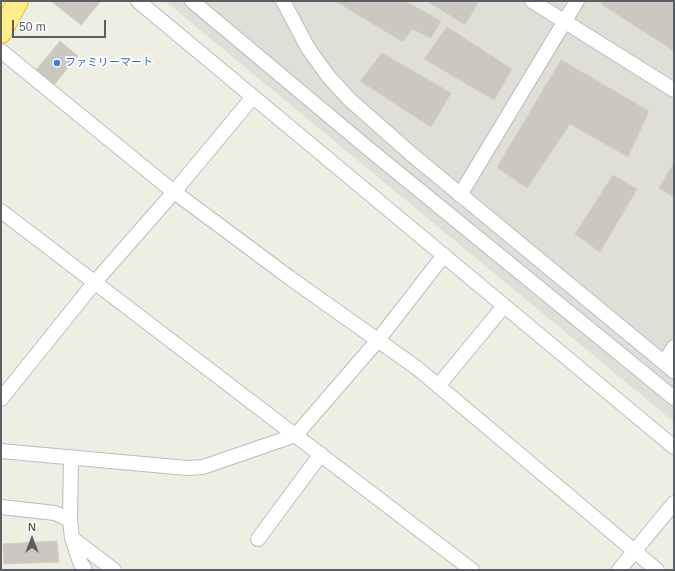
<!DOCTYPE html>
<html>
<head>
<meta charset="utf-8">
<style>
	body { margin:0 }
	#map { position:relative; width:675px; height:571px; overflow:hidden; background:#efeee3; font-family:Helvetica,sans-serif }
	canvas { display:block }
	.frame { position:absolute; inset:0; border:2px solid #5b5e65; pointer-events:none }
	.north { position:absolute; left:12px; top:519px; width:40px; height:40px; -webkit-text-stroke:3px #fff; paint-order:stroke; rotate:0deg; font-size:11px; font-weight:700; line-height:16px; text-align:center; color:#5b5e65 }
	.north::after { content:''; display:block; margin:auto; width:14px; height:18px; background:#5b5e65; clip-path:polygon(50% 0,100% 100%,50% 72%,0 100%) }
	.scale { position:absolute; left:12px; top:20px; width:94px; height:18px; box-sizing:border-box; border:2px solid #5b5e65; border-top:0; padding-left:5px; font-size:12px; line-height:14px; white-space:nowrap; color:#5b5e65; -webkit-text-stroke:3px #fff; paint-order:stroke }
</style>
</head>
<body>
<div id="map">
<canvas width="675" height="571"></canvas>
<div class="frame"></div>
<div class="north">N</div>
<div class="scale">50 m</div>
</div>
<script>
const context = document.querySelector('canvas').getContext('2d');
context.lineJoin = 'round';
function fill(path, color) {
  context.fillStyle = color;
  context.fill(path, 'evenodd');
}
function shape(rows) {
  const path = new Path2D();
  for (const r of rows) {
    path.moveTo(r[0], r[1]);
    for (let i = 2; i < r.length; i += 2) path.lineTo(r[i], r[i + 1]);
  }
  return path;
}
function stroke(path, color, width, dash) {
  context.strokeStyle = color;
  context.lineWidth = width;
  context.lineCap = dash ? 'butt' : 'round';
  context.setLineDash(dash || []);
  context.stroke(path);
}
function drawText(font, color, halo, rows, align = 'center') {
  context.font = font + ' Helvetica,"Noto Sans JP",sans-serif';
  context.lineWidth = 3.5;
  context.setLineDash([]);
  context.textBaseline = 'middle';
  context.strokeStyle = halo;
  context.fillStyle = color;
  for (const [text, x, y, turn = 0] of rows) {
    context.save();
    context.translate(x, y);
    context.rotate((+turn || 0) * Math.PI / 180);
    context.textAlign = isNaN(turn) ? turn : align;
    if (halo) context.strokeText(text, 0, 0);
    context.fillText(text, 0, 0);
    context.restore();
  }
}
const industrial = shape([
	[165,1,674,1,674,422]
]);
const building = shape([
	[51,1,101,1,81,25,51,1],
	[335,1,405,1,441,21,431,38,412,29,403,42,335,1],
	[427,1,475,1,478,3,465,25,427,1],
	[603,1,674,1,674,51,601,4,603,1],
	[447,27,512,69,494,100,424,59,447,27],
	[60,41,78,56,54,85,36,70,60,41],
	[382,53,451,93,431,127,360,81,382,53],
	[561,60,649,111,628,157,570,124,527,188,497,167,561,60],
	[674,163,674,197,659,188,674,163],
	[613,175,637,189,600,252,575,234,613,175],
	[57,541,59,562,4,564,3,544,57,541]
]);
const minor = shape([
	[138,1,674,447],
	[192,1,364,145,674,398],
	[283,1,308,48,328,76,349,99,410,153,674,371],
	[532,1,674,90],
	[1,51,169,188,290,278,417,368,657,570],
	[460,195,577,1],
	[1,211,472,570],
	[664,363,674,347],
	[438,386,504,306],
	[1,399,95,282,174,192,253,97],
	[1,451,187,468,203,467,296,435,378,340,444,255],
	[71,457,70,520,72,538,80,562,85,570],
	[1,507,55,513,70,520],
	[72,538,114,570],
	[258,539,321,454],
	[619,570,674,503]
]);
const highway = shape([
	[1,33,18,1]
]);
const markers = [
	[57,63,4,"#3f7fe0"]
];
const shopNames = [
	["ファミリーマート",65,63]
];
fill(industrial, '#dfdfd7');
fill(building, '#cac8c0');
stroke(building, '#d4d0c1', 1);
stroke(minor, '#bbbcc3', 16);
stroke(highway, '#f2c300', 22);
stroke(minor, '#fff', 14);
stroke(highway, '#ffef8a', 20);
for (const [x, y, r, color] of markers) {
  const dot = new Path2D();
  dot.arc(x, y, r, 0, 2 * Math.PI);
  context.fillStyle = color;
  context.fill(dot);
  stroke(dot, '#fff', 1.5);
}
drawText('11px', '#366cbe', '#fff', shopNames, 'left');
</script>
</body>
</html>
